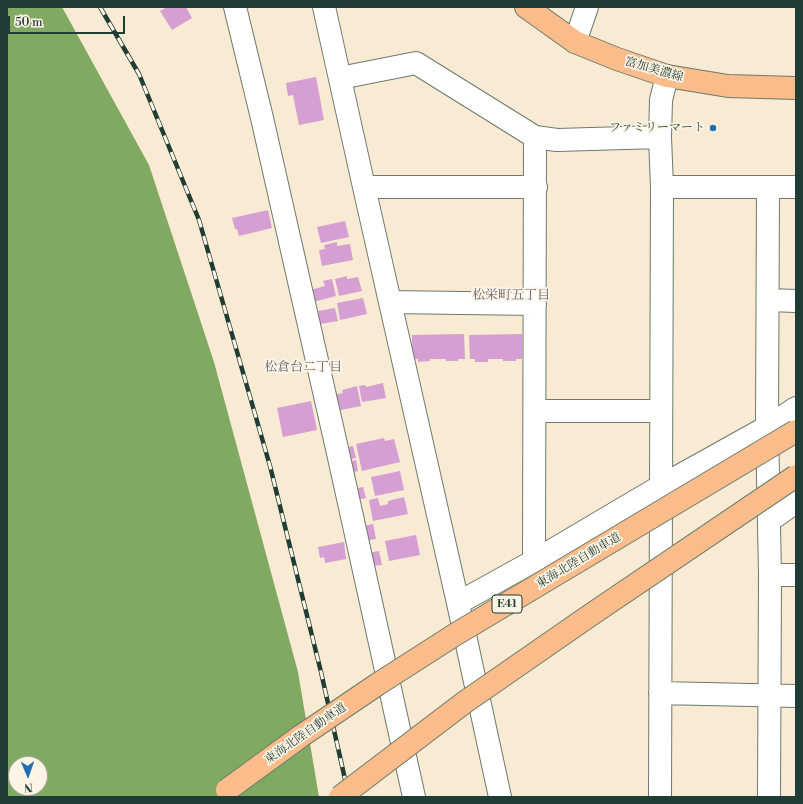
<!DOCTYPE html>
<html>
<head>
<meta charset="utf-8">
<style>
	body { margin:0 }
	#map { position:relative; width:803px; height:804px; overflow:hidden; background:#f8ead3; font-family:"Libre Bodoni",serif }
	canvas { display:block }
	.frame { position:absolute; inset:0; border:8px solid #1f3d34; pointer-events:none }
	.north { position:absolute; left:8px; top:756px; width:40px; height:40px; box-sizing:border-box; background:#fcf5e5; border:1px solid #a4ab9e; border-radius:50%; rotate:178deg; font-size:11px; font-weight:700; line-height:16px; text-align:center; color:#1f3d34 }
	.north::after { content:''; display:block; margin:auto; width:14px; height:18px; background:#1f6fb2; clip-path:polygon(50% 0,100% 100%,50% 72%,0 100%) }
	.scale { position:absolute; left:8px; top:16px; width:117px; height:18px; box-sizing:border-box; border:2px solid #1f3d34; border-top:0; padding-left:5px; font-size:12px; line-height:14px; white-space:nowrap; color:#1f3d34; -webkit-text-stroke:3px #fcf5e5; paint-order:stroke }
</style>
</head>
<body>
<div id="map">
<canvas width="803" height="804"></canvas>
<div class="frame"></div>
<div class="north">N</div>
<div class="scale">50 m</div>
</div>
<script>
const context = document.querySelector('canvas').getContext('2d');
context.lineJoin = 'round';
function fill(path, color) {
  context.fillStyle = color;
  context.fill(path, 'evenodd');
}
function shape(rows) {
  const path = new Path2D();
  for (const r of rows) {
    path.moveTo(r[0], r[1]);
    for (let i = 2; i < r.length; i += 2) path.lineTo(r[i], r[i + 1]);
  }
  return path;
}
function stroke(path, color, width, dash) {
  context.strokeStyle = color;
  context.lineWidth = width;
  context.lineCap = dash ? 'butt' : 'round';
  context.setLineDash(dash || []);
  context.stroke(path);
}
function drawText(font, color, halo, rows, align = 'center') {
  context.font = font + ' "Libre Bodoni","Noto Serif JP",serif';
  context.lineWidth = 3.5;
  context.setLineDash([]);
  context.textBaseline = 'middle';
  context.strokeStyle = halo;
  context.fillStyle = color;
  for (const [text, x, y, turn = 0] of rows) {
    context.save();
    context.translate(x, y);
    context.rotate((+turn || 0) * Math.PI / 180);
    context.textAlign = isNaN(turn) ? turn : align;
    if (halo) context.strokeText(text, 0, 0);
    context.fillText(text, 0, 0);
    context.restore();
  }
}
const forest = shape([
	[7,7,62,7,149,165,214,362,298,672,319,797,7,797],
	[16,764,40,764,40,788,16,788]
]);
const building = shape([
	[167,7,186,7,192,18,172,30,160,11],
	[316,77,324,120,299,125,293,95,288,96,286,83],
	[268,210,272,228,239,236,237,229,235,229,232,218],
	[345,221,349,237,321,243,317,227],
	[337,242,337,246,350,244,353,260,322,266,319,250,325,249,324,245],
	[347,276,347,279,358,277,362,291,339,296,335,279],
	[332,279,336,296,313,302,310,290,325,286,323,281],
	[363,298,367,314,340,320,337,303],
	[335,308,338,321,320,324,318,311],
	[464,334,465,359,458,359,458,361,446,361,446,359,430,359,430,361,418,362,418,359,412,359,412,335],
	[522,334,522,359,516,359,516,361,503,361,503,359,488,359,488,362,475,362,475,359,470,359,469,335],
	[383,383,386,398,362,402,359,386,365,385,366,387],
	[357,386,361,406,336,411,333,395,343,393,342,390],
	[311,401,317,430,283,437,277,408],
	[384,438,385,441,394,439,400,462,362,471,356,444],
	[353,446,356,458,347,460,344,448],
	[356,460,358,471,351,473,348,462],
	[400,471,404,490,375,496,371,477],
	[363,487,366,498,356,500,353,489],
	[404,497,408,514,373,521,369,500,378,498,380,506,388,504,388,501],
	[373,524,376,539,363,541,360,527],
	[416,535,420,555,389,561,385,541],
	[344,542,346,559,325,563,324,557,320,558,318,547],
	[379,551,382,565,371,566,368,553]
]);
const minor = shape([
	[235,7,262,118,338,453,414,797],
	[324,7,364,187,458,603,500,797],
	[575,42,587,7],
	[340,78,416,63,535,137,557,140,660,137],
	[364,187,536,187],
	[662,187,796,187],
	[768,187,767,427,770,575,769,797],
	[768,300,796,301],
	[390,302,535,304],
	[535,411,661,411],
	[769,521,796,502],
	[534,561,535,137],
	[770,575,796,575],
	[458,603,534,561,661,486,767,427,796,408],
	[660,693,796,696],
	[660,797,662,187,660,137,661,100,667,76]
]);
const major = shape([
	[526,7,575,42,617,59,667,76,728,86,796,88]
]);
const rail = shape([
	[100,7,139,74,199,220,270,466,321,672,349,797]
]);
const highwayBridge = shape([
	[227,790,301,736,378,684,456,634,796,431],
	[340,797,465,702,592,614,796,476]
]);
const markers = [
	[713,128,4,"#1f6fb2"]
];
const shields = [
	[507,604,30]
];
const shieldNames = [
	["E41",507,604]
];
const streetNames = [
	["富加美濃線",654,70,16],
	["東海北陸自動車道",579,561,-31],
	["東海北陸自動車道",306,734,-35]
];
const poiNames = [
	["ファミリーマート",705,128]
];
const neighbourhoodNames = [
	["松栄町五丁目",511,296],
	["松倉台二丁目",303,368]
];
fill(forest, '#80aa61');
fill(building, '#d59fd4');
stroke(minor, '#6b7a6c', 24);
stroke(major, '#6b7a6c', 24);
stroke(minor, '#fff', 22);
stroke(major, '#f9bc8a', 22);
stroke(rail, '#1f3d34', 4.5);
stroke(rail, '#fcf5e5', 3, [9]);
stroke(highwayBridge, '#6b7a6c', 24, []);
stroke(highwayBridge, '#f9bc8a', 22);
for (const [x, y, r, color] of markers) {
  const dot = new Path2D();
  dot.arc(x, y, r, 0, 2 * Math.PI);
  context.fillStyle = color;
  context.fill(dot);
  stroke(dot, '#fcf5e5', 1.5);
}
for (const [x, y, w] of shields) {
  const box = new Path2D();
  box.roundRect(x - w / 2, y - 9, w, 18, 3);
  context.fillStyle = '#fcf5e5';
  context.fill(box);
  stroke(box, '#1f3d34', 1);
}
drawText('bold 11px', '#1f3d34', null, shieldNames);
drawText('12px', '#1f3d34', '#fcf5e5', streetNames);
drawText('12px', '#1f3d34', '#fcf5e5', poiNames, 'right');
drawText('13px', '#5f5f6c', '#fcf5e5', neighbourhoodNames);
</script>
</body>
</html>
